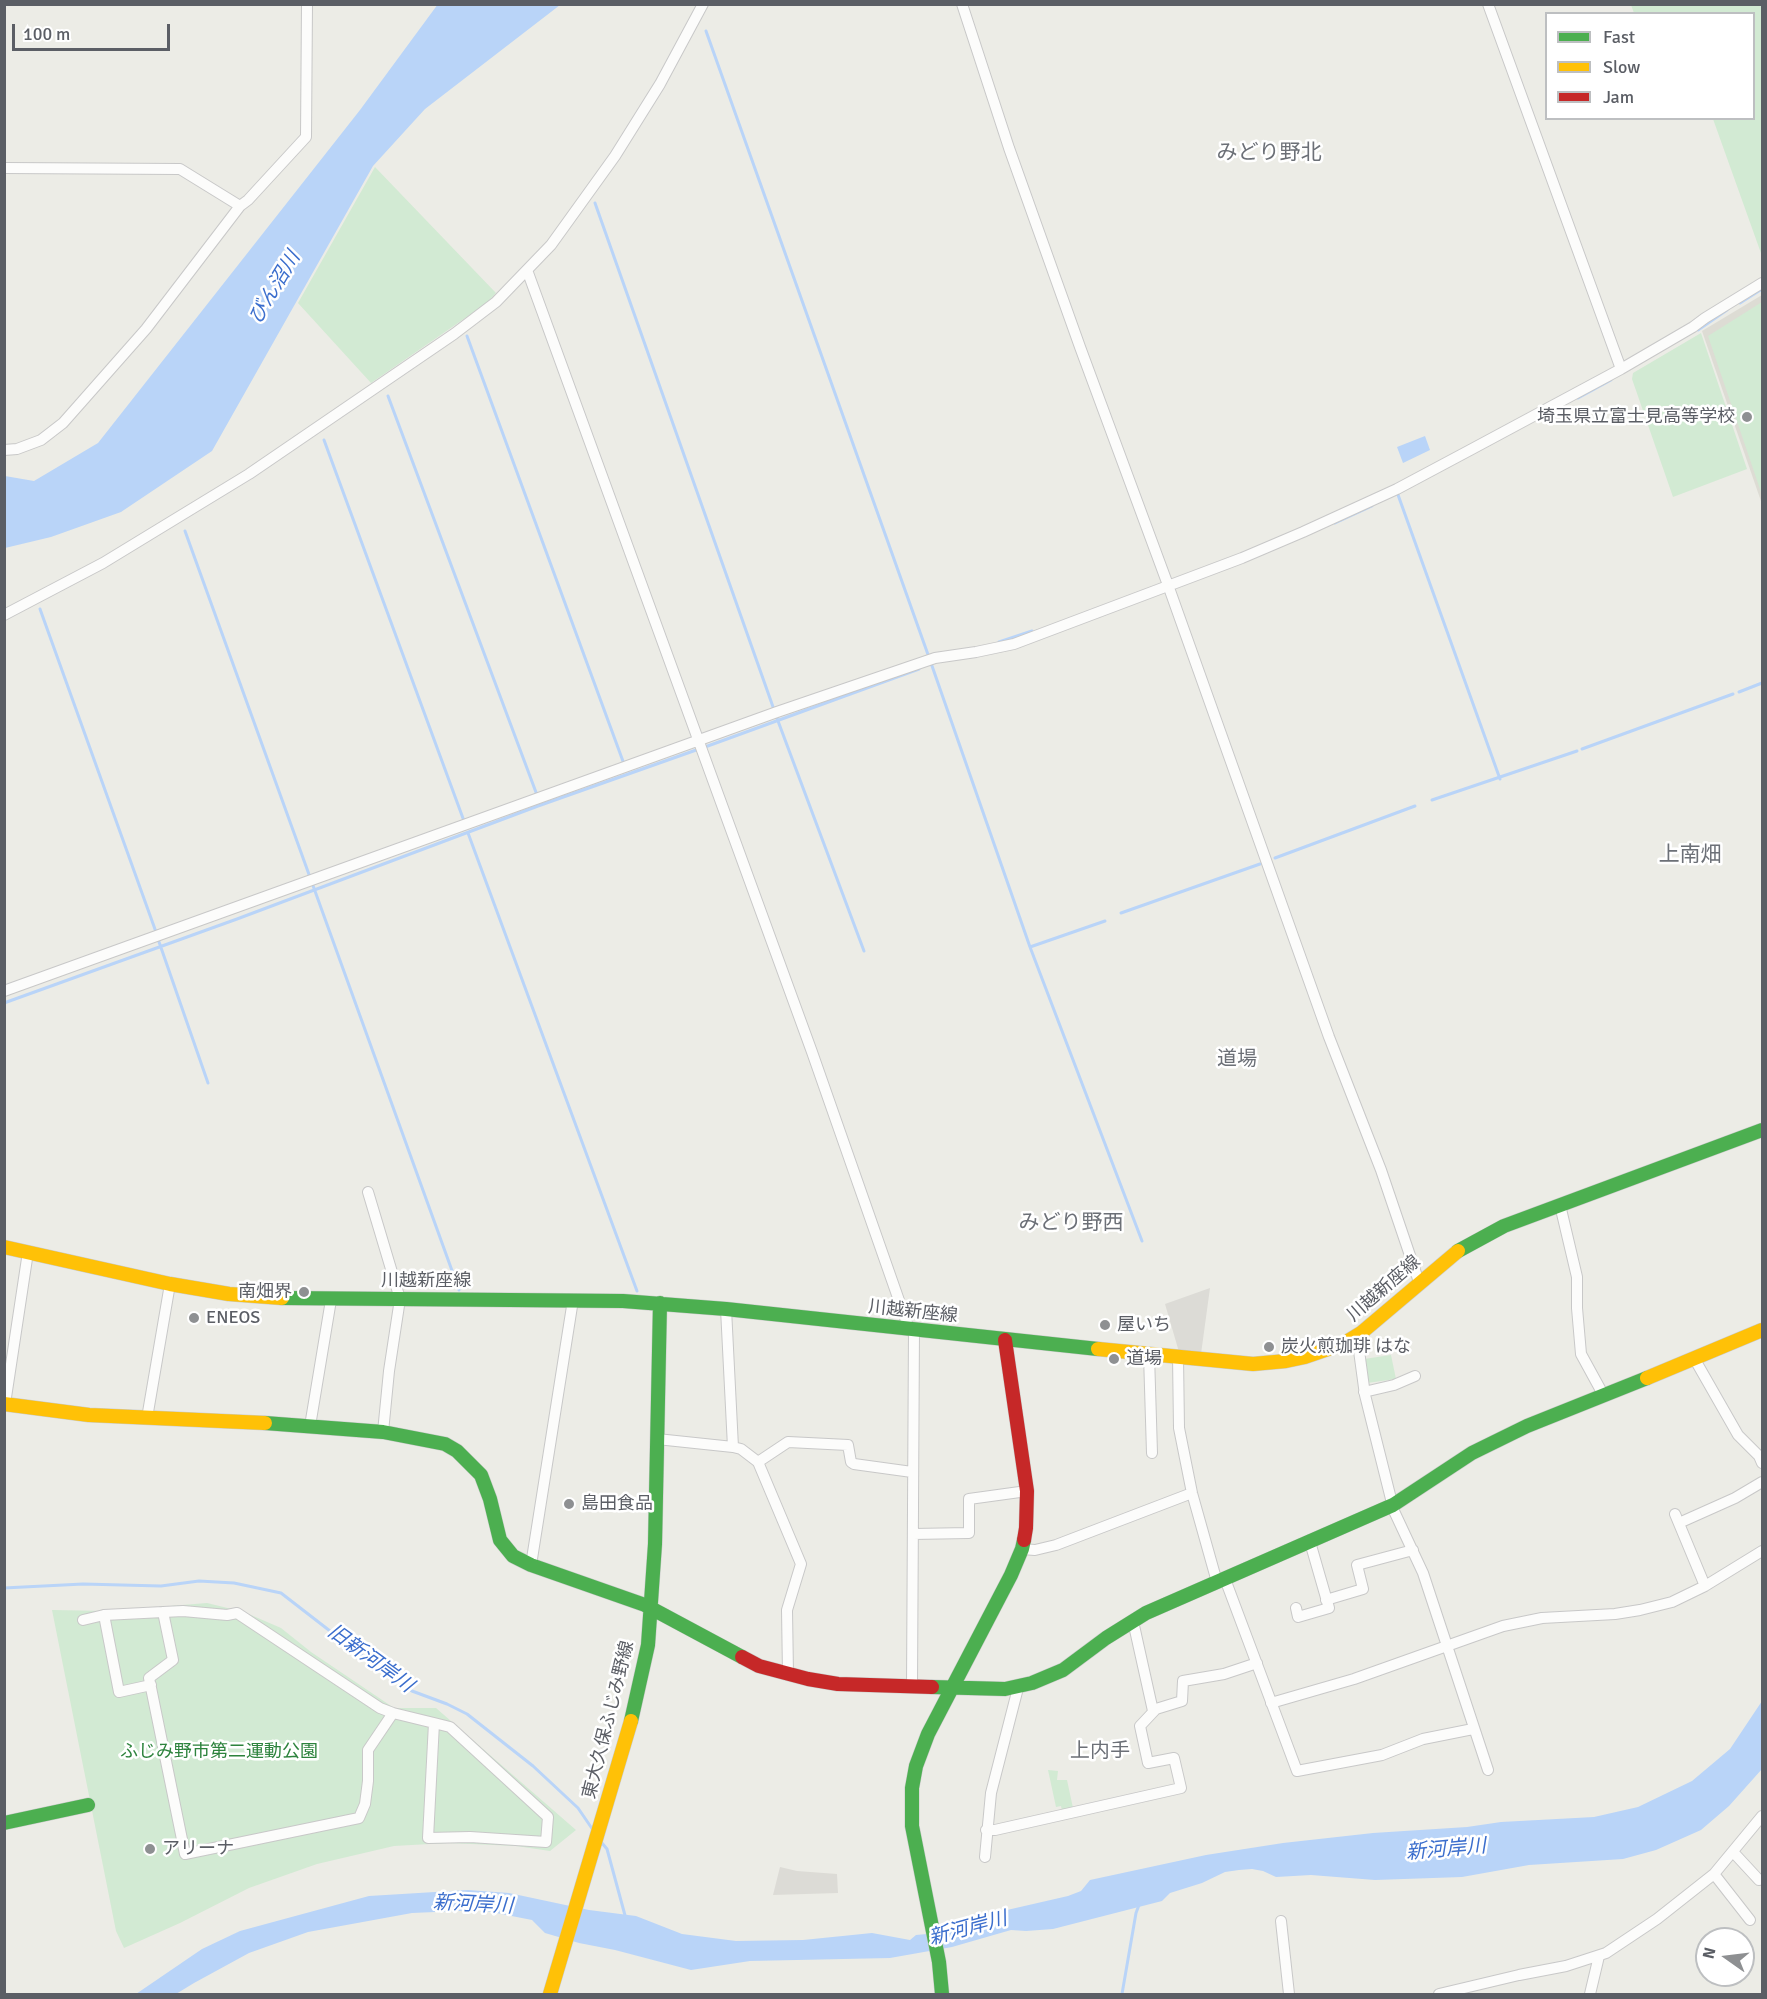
<!DOCTYPE html>
<html>
<head>
<meta charset="utf-8">
<style>
	body { margin:0 }
	#map { position:relative; width:1767px; height:1999px; overflow:hidden; background:#ecece6; font-family:Signika,sans-serif }
	canvas { display:block }
	.frame { position:absolute; inset:0; border:6px solid #5b5e65; pointer-events:none }
	.legend { position:absolute; left:1545px; top:12px; width:210px; height:108px; box-sizing:border-box; background:#fff; border:2px solid #bdbfc1; margin:0; padding:8px 10px; list-style:none; font-size:18px; color:#5b5e65 }
	.legend li { display:flex; align-items:center; gap:12px; height:30px }
	.legend b { width:30px; border:2px solid #bdbfc1 }
	.north { position:absolute; left:1695px; top:1927px; width:60px; height:60px; box-sizing:border-box; background:#fff; border:2px solid #bdbfc1; border-radius:50%; rotate:284deg; font-size:16px; font-weight:700; line-height:24px; text-align:center; color:#5b5e65 }
	.north::after { content:''; display:block; margin:auto; width:21px; height:27px; background:#8e9092; clip-path:polygon(50% 0,100% 100%,50% 72%,0 100%) }
	.scale { position:absolute; left:12px; top:24px; width:158px; height:27px; box-sizing:border-box; border:3px solid #5b5e65; border-top:0; padding-left:8px; font-size:18px; line-height:21px; white-space:nowrap; color:#5b5e65; -webkit-text-stroke:4px #fff; paint-order:stroke }
</style>
</head>
<body>
<div id="map">
<canvas width="1767" height="1999"></canvas>
<div class="frame"></div>
<ul class="legend">
<li><b style="height:8px;background:#4caf50"></b>Fast</li>
<li><b style="height:8px;background:#ffc107"></b>Slow</li>
<li><b style="height:8px;background:#c62828"></b>Jam</li>
</ul>
<div class="north">N</div>
<div class="scale">100 m</div>
</div>
<script>
const context = document.querySelector('canvas').getContext('2d');
context.lineJoin = 'round';
function fill(path, color) {
  context.fillStyle = color;
  context.fill(path, 'evenodd');
}
function shape(rows) {
  const path = new Path2D();
  for (const r of rows) {
    path.moveTo(r[0], r[1]);
    for (let i = 2; i < r.length; i += 2) path.lineTo(r[i], r[i + 1]);
  }
  return path;
}
function stroke(path, color, width, dash) {
  context.strokeStyle = color;
  context.lineWidth = width;
  context.lineCap = dash ? 'butt' : 'round';
  context.setLineDash(dash || []);
  context.stroke(path);
}
function drawText(font, color, halo, rows, align = 'center') {
  context.font = font + ' Signika,"Noto Sans JP",sans-serif';
  context.lineWidth = 5;
  context.setLineDash([]);
  context.textBaseline = 'middle';
  context.strokeStyle = halo;
  context.fillStyle = color;
  for (const [text, x, y, turn = 0] of rows) {
    context.save();
    context.translate(x, y);
    context.rotate((+turn || 0) * Math.PI / 180);
    context.textAlign = isNaN(turn) ? turn : align;
    if (halo) context.strokeText(text, 0, 0);
    context.fillText(text, 0, 0);
    context.restore();
  }
}
const industrial = shape([
	[1210,1288,1201,1354,1179,1352,1165,1304],
	[780,1867,797,1871,837,1874,838,1893,773,1895]
]);
const education = shape([
	[1762,295,1762,504,1702,331]
]);
const green = shape([
	[1631,5,1762,5,1762,256,1713,119,1754,118,1754,14,1634,13],
	[375,167,496,293,487,303,371,383,298,303],
	[1762,302,1762,495,1708,336],
	[1701,333,1747,469,1673,497,1632,379,1633,373],
	[1391,1355,1396,1379,1367,1383,1364,1359],
	[207,1603,244,1612,281,1628,311,1652,394,1708,436,1708,576,1830,550,1851,516,1846,448,1843,394,1846,317,1864,249,1888,180,1923,124,1948,116,1931,52,1610,108,1611],
	[1048,1770,1058,1771,1057,1780,1067,1780,1073,1808,1062,1811,1061,1806,1056,1807]
]);
const water = shape([
	[438,4,560,5,425,109,373,166,212,451,121,512,51,537,5,548,5,476,34,481,98,443,360,110],
	[1425,436,1430,450,1403,463,1397,447],
	[1762,1701,1762,1769,1729,1806,1701,1830,1656,1850,1623,1859,1529,1865,1462,1877,1375,1880,1311,1875,1276,1877,1263,1871,1252,1869,1239,1870,1225,1872,1202,1883,1170,1893,1162,1901,1053,1929,1026,1931,1011,1930,952,1947,890,1958,750,1961,691,1970,615,1950,579,1943,545,1933,532,1920,481,1910,412,1913,308,1932,249,1953,194,1983,176,1994,136,1994,202,1949,240,1931,369,1896,468,1890,509,1893,589,1910,636,1916,682,1934,736,1941,803,1940,872,1933,910,1940,916,1935,949,1932,1007,1910,1068,1896,1081,1891,1090,1880,1206,1855,1283,1843,1373,1833,1467,1827,1501,1822,1594,1817,1638,1807,1692,1781,1730,1749]
]);
const stream = shape([
	[706,31,931,663,1030,947,1142,1241],
	[595,203,778,721,864,951],
	[1740,303,1762,289],
	[1698,330,1727,310],
	[467,336,624,764],
	[388,396,537,795],
	[1578,398,1611,380],
	[324,440,464,821],
	[1397,492,1500,779],
	[1335,523,1372,506],
	[185,531,459,1290],
	[40,609,156,932],
	[999,642,1032,631],
	[1739,692,1762,683],
	[705,747,919,669],
	[1582,749,1733,694],
	[1432,800,1577,751],
	[468,833,637,1291],
	[1275,858,1415,806],
	[1121,913,1260,864],
	[158,939,208,1083],
	[1030,947,1105,921],
	[4,1003,237,919,538,806,699,749],
	[4,1588,83,1584,161,1586,199,1581,234,1583,281,1593,370,1662,412,1691,447,1704,467,1714,533,1766,578,1808,593,1830],
	[602,1843,607,1849,626,1919],
	[1122,1994,1136,1913,1139,1905]
]);
const street = shape([
	[962,4,1009,148,1080,347,1168,585,1329,1037,1381,1170,1419,1282],
	[1488,4,1621,369],
	[4,168,180,169,240,206],
	[527,270,812,1052,909,1329],
	[4,450,17,449,41,440,63,423,146,329,240,206,248,200,306,137,307,4],
	[4,615,103,563,249,474,454,334,496,302,551,245,615,156,660,84,703,4],
	[4,991,777,712,935,658,976,652,1014,644,1242,558,1303,532,1397,489,1472,449,1621,369,1693,327,1705,318,1762,283],
	[368,1192,400,1299,389,1371,383,1432],
	[1560,1205,1577,1277,1577,1308,1581,1354,1604,1396],
	[726,1309,733,1447],
	[1357,1336,1365,1395,1394,1511,1423,1573,1488,1770],
	[1149,1355,1152,1453],
	[1178,1357,1179,1428,1192,1493,1217,1582],
	[1694,1358,1738,1435,1759,1456,1762,1463],
	[1364,1392,1394,1385,1415,1376],
	[5,1404,28,1252],
	[147,1418,170,1284],
	[310,1426,331,1300],
	[657,1439,733,1447,741,1449,758,1462,801,1564,787,1610,788,1674],
	[758,1462,788,1442,848,1445,851,1462,854,1464,912,1472],
	[1675,1514,1705,1586],
	[1679,1523,1735,1498,1762,1482],
	[913,1534,969,1533,969,1499,1027,1491],
	[1022,1549,1035,1550,1056,1545,1192,1493],
	[531,1565,573,1300],
	[1225,1579,1297,1771,1382,1755,1423,1739,1473,1729],
	[1326,1600,1363,1589,1357,1565,1413,1550],
	[1296,1608,1298,1617,1329,1608,1310,1542],
	[163,1612,173,1660,149,1678,185,1854,359,1818,365,1804,368,1781,368,1750,393,1713],
	[104,1615,119,1692,151,1685],
	[83,1620,104,1615,183,1611,227,1615,237,1613,380,1708,393,1713,434,1723,450,1727,548,1817,546,1842,470,1837,428,1838,434,1723],
	[1133,1621,1153,1711],
	[912,1687,914,1329],
	[1271,1703,1354,1679,1503,1626,1542,1618,1615,1614,1640,1610,1672,1602,1705,1586,1762,1551],
	[986,1830,995,1830,1181,1788,1174,1758,1148,1763,1140,1726,1156,1709,1182,1701,1183,1681,1224,1674,1257,1663],
	[1734,1853,1759,1880],
	[985,1857,991,1793,1018,1688],
	[1714,1874,1750,1920],
	[1281,1921,1289,1994],
	[1439,1994,1519,1975,1566,1966,1606,1953,1657,1919,1714,1874,1762,1816],
	[1590,1994,1599,1956]
]);
const fast = shape([
	[1458,1251,1504,1226,1762,1130],
	[282,1298,623,1301,726,1309,1098,1349],
	[265,1423,383,1432,445,1444,457,1451,481,1475,490,1499,500,1540,513,1556,531,1565,645,1605,742,1657],
	[932,1687,1005,1689,1032,1683,1063,1670,1106,1638,1146,1613,1393,1505,1472,1453,1527,1426,1647,1378],
	[631,1721,648,1645,655,1544,660,1303],
	[4,1823,88,1805],
	[942,1994,939,1962,912,1826,912,1788,916,1766,928,1734,1011,1575,1022,1549,1024,1540]
]);
const slow = shape([
	[4,1247,170,1284,229,1294,282,1298],
	[1098,1349,1253,1364,1286,1361,1305,1357,1343,1344,1361,1333,1458,1251],
	[1647,1378,1762,1330],
	[4,1404,89,1415,265,1423],
	[550,1994,631,1721]
]);
const jam = shape([
	[1005,1340,1027,1491,1026,1528,1024,1540],
	[742,1657,759,1666,808,1679,838,1684,932,1687]
]);
const markers = [
	[1747,417,6,"#8e9092"],
	[304,1292,6,"#8e9092"],
	[194,1318,6,"#8e9092"],
	[1105,1325,6,"#8e9092"],
	[1269,1347,6,"#8e9092"],
	[1114,1359,6,"#8e9092"],
	[569,1504,6,"#8e9092"],
	[150,1849,6,"#8e9092"]
];
const poiNames = [
	["埼玉県立富士見高等学校",1735,417,"right"],
	["南畑界",292,1292,"right"],
	["ENEOS",206,1318],
	["屋いち",1117,1325],
	["炭火煎珈琲 はな",1281,1347],
	["道場",1126,1359],
	["島田食品",581,1504],
	["アリーナ",162,1849]
];
const streetNames = [
	["川越新座線",426,1281],
	["川越新座線",1384,1289,-41],
	["川越新座線",913,1312,6],
	["東大久保ふじみ野線",609,1720,-76]
];
const parkNames = [
	["ふじみ野市第二運動公園",219,1752]
];
const waterNames = [
	["びん沼川",275,288,-59],
	["旧新河岸川",370,1659,36],
	["新河岸川",1446,1850,-5],
	["新河岸川",473,1905,3],
	["新河岸川",968,1929,-15]
];
const neighbourhoodNames = [
	["道場",1237,1060],
	["上内手",1100,1752]
];
const quarterNames = [
	["みどり野北",1269,153],
	["上南畑",1690,855],
	["みどり野西",1071,1223]
];
fill(industrial, '#dcdbd6');
fill(education, '#dddcd4');
fill(green, '#d2ead3');
fill(water, '#b9d4f8');
stroke(stream, '#b9d4f8', 3);
stroke(street, '#c8c8c8', 12);
stroke(fast, '#c9cbca', 15);
stroke(slow, '#c9cbca', 15);
stroke(jam, '#c9cbca', 15);
stroke(street, '#fcfcfb', 10);
stroke(fast, '#4caf50', 14);
stroke(slow, '#ffc107', 14);
stroke(jam, '#c62828', 14);
for (const [x, y, r, color] of markers) {
  const dot = new Path2D();
  dot.arc(x, y, r, 0, 2 * Math.PI);
  context.fillStyle = color;
  context.fill(dot);
  stroke(dot, '#fff', 2);
}
drawText('18px', '#5b5e65', '#fff', poiNames, 'left');
drawText('18px', '#5b5e65', '#fff', streetNames);
drawText('18px', '#2d833d', '#fff', parkNames);
drawText('italic 20px', '#3b6ecd', '#fff', waterNames);
drawText('20px', '#6c7077', '#fff', neighbourhoodNames);
drawText('21px', '#6c7077', '#fff', quarterNames);
</script>
</body>
</html>
